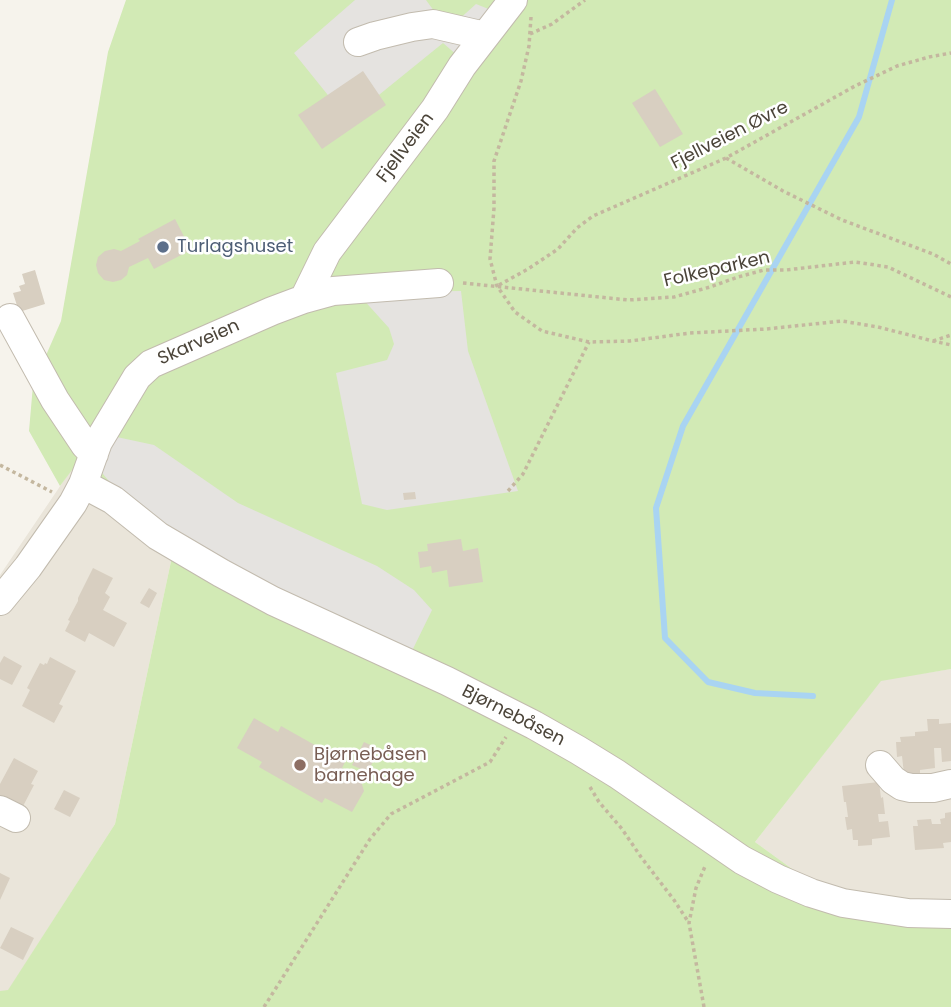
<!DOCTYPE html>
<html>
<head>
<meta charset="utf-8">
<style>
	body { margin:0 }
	canvas { display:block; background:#f6f3ec }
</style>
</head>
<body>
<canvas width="951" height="1007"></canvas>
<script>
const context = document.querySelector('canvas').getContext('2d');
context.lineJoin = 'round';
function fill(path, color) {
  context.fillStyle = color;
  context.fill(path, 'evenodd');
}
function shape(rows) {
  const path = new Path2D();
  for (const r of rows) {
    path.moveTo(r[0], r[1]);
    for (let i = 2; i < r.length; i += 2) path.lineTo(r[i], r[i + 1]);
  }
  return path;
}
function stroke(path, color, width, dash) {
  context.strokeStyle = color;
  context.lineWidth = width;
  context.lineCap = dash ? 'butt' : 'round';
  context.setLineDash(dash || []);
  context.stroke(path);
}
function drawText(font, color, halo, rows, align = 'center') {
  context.font = font + ' Poppins,sans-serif';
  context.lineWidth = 5;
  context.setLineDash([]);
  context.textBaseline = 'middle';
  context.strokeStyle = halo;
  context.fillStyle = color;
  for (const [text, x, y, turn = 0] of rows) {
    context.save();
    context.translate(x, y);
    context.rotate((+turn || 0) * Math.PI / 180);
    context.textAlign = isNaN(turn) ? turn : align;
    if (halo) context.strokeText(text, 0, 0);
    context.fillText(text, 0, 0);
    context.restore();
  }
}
const residential = shape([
	[71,470,179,524,115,824,8,991,0,991,0,575],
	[951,669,951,900,832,898,755,842,881,680]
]);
const green = shape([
	[126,0,951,0,951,669,881,681,755,842,832,898,951,900,951,1007,0,1007,0,991,8,990,115,824,179,524,72,470,60,486,29,431,33,385,61,321,108,52]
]);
const parking = shape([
	[355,0,426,0,437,15,456,22,476,4,496,12,458,56,443,43,348,120,294,53],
	[461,291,468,351,518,491,387,510,362,504,336,373,387,360,394,344,389,328,361,297,388,292],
	[112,436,154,445,238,503,377,566,414,590,432,610,410,655,277,594,122,497,103,474,100,467]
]);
const stream = shape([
	[813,696,755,693,708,682,665,638,656,508,683,426,859,117,892,0]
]);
const building = shape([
	[363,71,386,105,322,149,298,115],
	[655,89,683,134,660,147,632,103],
	[175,219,191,250,154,269,148,258,129,267,127,275,121,280,113,282,104,280,98,273,96,265,98,257,105,251,114,249,121,251,140,241,138,239],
	[35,270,45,304,19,312,13,293,21,291,19,286,25,284,22,274],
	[415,492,416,499,404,500,403,493],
	[461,539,463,551,478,548,483,582,449,587,447,570,432,573,431,566,420,568,418,552,428,551,427,544],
	[93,568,113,578,105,593,110,597,103,610,127,623,114,647,89,633,85,642,65,631,70,621,68,620,78,601,78,598],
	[149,588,157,593,149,608,140,603],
	[4,656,22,666,12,685,0,679,0,663],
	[50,657,76,671,59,704,63,706,54,723,22,706,30,690,27,688,40,663,44,665,45,663,47,664],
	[254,718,278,732,281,726,345,762,342,768,360,778,364,791,352,812,325,798,322,803,259,767,262,762,237,748],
	[927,719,939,719,939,724,951,723,951,761,942,762,941,748,934,748,935,768,920,770,920,773,904,774,902,756,897,757,896,742,901,742,900,737,915,736,915,732,928,731],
	[364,742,379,749,368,772,352,765],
	[14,758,38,771,31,784,34,785,21,810,0,804,0,784],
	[879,782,881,798,883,797,885,814,878,814,879,822,888,821,890,837,872,839,872,845,858,846,858,840,853,840,852,829,847,830,845,817,848,817,846,802,844,802,842,786],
	[64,790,80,798,70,817,54,809],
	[951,812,951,842,943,843,944,848,915,850,913,826,918,826,917,820,931,819,932,824,941,824,940,819,945,818,945,813],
	[0,873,10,878,0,900],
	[11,927,34,938,23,960,0,948]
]);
const path = shape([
	[531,17,529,46,521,81,494,161,494,208,490,259,497,286,515,312,542,331,589,342,630,341,690,333,766,329,842,321,878,327,933,341,951,345],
	[530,34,552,24,585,0],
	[726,158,783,191,842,220,933,254,951,264],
	[463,283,628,300,674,297,710,287,738,277,764,270,786,270,855,262,888,267,951,297],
	[499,285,528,269,558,249,577,228,593,216,726,158,855,86,897,66,929,57,951,53],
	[933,341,951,335],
	[0,465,52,492],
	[508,491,523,474,589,342],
	[590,787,599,802,622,829,641,857,674,900,689,923],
	[264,1007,370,839,391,814,490,762,506,737],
	[704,1007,689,923,696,888,706,864]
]);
const minor = shape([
	[358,42,375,36,412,27,433,24,485,36],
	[304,299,327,252,435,109,462,66,513,0],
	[10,318,55,400,85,445,94,454],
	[83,484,113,500,158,536,221,573,273,601,447,681,534,725,578,750,617,774,742,860,778,879,811,893,843,903,908,913,951,914],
	[0,601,28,567,73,503,83,484,98,442,137,377,151,364,272,311,304,299,333,291,439,283],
	[880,765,893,780,902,786,911,788,933,788,951,784],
	[0,810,16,818]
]);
const markers = [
	[163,247,7,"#5c6f8a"],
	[300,765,7,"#8d6e63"]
];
const streetNames = [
	["Fjellveien Øvre",730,136,-27],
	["Fjellveien",406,148,-53],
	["Folkeparken",717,270,-13],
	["Skarveien",199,343,-24],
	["Bjørnebåsen",513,716,27]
];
const serviceNames = [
	["Turlagshuset",177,247]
];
const educationNames = [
	["Bjørnebåsen",314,755],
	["barnehage",314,776]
];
fill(residential, '#eae5da');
fill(green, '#d2eab5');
fill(parking, '#e5e3e0');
stroke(stream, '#a9d4f2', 6);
fill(building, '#d8cfc1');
stroke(minor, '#c2bbae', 30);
stroke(path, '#c4b79f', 3.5, [3.5, 3.5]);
stroke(minor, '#fff', 28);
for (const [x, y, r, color] of markers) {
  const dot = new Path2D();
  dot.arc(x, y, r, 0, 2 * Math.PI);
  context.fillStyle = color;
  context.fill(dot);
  stroke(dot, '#fff', 2.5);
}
drawText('18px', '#4b4439', '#fff', streetNames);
drawText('18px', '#4e5e75', '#fff', serviceNames, 'left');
drawText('18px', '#785e54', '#fff', educationNames, 'left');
</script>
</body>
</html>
